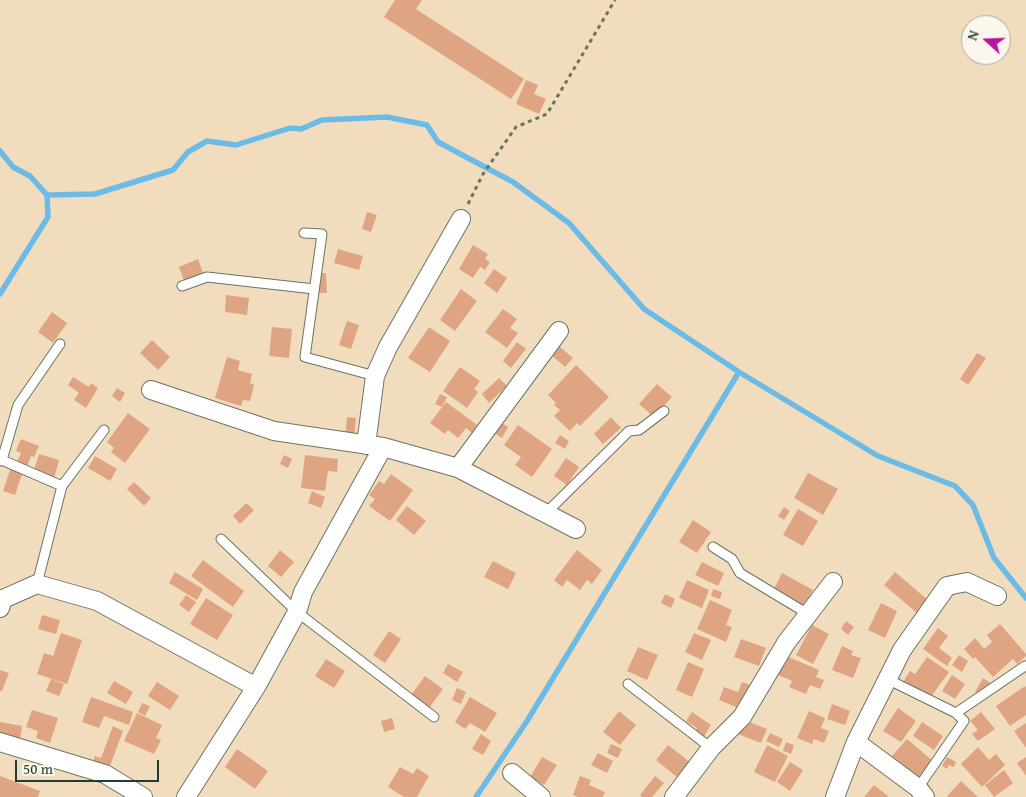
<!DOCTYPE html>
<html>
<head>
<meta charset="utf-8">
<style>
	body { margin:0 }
	#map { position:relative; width:1026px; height:797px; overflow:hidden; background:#f1ddbe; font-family:"Gentium Book Plus",serif }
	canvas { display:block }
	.north { position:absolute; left:961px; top:15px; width:50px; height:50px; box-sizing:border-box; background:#fbf7ec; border:1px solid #a3ada2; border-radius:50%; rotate:290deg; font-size:14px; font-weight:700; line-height:20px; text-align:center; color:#1f3d34 }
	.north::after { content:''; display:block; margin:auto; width:18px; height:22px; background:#b5179e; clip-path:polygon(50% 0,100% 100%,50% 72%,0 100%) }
	.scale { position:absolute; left:15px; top:760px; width:144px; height:22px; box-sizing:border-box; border:2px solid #1f3d34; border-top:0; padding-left:6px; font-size:15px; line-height:18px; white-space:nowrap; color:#1f3d34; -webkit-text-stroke:4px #fbf7ec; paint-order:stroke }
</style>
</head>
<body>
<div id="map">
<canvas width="1026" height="797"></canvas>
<div class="north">N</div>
<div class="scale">50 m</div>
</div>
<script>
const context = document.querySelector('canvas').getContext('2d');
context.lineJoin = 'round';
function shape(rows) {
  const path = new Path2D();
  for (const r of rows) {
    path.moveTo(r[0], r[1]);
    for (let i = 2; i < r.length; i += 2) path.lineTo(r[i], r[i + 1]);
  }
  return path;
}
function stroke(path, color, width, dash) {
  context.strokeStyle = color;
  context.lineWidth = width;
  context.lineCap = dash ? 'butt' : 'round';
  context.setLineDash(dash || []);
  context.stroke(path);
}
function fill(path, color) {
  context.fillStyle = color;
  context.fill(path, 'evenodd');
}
const stream = shape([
	[0,151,13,167,30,176,47,195,95,194,173,170,188,152,207,141,236,145,290,128,301,129,322,120,387,117,427,125,438,142,513,182,569,223,644,309,739,372,878,456,955,486,973,505,994,558,1026,598],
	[0,294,48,217,47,195],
	[476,797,527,721,739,372]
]);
const building = shape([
	[395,0,422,0,416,9,524,79,511,99,384,17],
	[526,80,538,85,534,94,546,99,539,114,516,104],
	[367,212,377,215,371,232,362,229],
	[473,245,488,254,485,259,490,262,485,270,480,267,473,278,459,269],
	[338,249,363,256,359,270,334,263],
	[198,259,204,276,185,283,179,267],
	[494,269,507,278,497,293,484,283],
	[315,273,326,273,327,293,315,293],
	[461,289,477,301,455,331,440,320],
	[226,295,249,298,247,315,225,312],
	[503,309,517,319,510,328,518,333,507,348,485,332],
	[52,312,67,323,53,343,38,332],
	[347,321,359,325,351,349,339,345],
	[272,327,292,329,289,358,269,356],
	[429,327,450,341,430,372,408,358],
	[152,340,170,357,158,370,140,353],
	[517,342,526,349,511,368,503,361],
	[559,346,573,358,565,367,551,355],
	[977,353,986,358,968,385,960,379],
	[227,357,240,361,238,370,252,374,250,383,254,385,250,401,243,400,241,406,215,398],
	[576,365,609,397,580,426,577,423,570,431,554,416,560,410,554,405,556,403,548,395],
	[460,367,480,381,474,389,478,392,467,408,443,391],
	[73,377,89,387,91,383,98,388,86,408,74,400,79,393,68,385],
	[499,378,507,386,489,403,482,394],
	[657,384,672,397,654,417,639,404],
	[117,388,125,393,120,402,112,396],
	[440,394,447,397,442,407,435,404],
	[446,402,477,425,472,433,466,428,458,438,448,430,445,434,430,423],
	[128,413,150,429,125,463,111,452,114,448,107,442],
	[347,417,356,418,354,440,345,440],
	[611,417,621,428,603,444,594,434],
	[500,422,508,427,502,438,493,432],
	[518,425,552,449,532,477,515,465,521,457,504,445],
	[560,435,569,441,565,449,555,443],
	[21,439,39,446,34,457,31,456,27,466,17,462,21,453,16,451],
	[39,454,59,460,54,479,33,473],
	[284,455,292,459,288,468,280,464],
	[305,455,338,459,337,472,328,471,325,491,301,488],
	[95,456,117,469,110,481,88,468],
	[566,458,579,467,567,485,554,476],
	[11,467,23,471,15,495,3,491],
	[808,473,838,489,823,515,794,498],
	[391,474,413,490,390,521,369,506,375,499,369,495,379,481,384,484],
	[134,482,151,498,144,506,127,489],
	[312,491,325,497,321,508,308,503],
	[246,503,254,510,240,524,233,516],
	[407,506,426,521,414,535,396,520],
	[784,507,790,511,784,520,778,516],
	[798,509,818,521,803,546,783,535],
	[693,520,711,532,697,553,679,542],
	[280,550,294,562,281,577,268,566],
	[577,550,602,570,592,584,587,580,580,590,567,580,562,587,554,580],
	[203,560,244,591,233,607,191,576],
	[493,561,516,573,508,589,484,577],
	[702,562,724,573,718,586,695,575],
	[175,572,203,589,197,600,169,583],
	[895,572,928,600,917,613,884,585],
	[782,573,813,590,801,611,771,595],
	[687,580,709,590,702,608,679,598],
	[713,589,722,592,720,599,711,596],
	[665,594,675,599,671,608,661,603],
	[186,595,196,602,189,612,179,605],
	[206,598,233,615,217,640,190,624],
	[710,600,732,610,726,625,732,627,726,642,697,629],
	[881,603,897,611,885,638,868,630],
	[42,615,60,620,56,634,38,629],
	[846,621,854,627,848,635,841,629],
	[1000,624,1026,654,1026,656,1017,664,1013,659,993,677,975,657,973,659,964,649,975,638,984,649,992,642,987,635],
	[812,625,829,634,813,664,796,655],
	[938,628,948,636,939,648,952,658,947,666,923,649],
	[389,631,401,639,385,663,373,655],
	[61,633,82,640,67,684,37,674,44,653,53,656],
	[694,633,711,640,702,660,685,652],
	[741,639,766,648,759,666,734,657],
	[842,646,853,651,851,655,861,658,853,678,832,670],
	[638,647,658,655,647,680,627,671],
	[959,655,968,661,962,672,952,665],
	[786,656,819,670,816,677,824,680,820,689,810,685,806,694,789,687,792,681,778,675],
	[927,657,949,672,928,701,902,684,910,671,915,674],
	[326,659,345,671,334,688,315,676],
	[688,662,704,669,692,697,676,690],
	[448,664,463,672,457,682,443,673],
	[0,670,9,673,2,691,0,691],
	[952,675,965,684,955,699,942,691],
	[425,676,443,689,426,712,408,699],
	[983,678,992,684,984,697,975,692],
	[51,679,64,684,59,696,46,691],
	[114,681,133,692,126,704,107,693],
	[157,682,179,696,170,710,148,696],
	[742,682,750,685,741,709,719,700,724,687,738,692],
	[1025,686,1026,688,1026,715,1010,726,996,706],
	[457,688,466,692,461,704,452,700],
	[91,697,133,712,129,725,104,716,99,728,82,722],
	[470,697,497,713,485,732,470,723,465,729,455,722],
	[142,703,150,706,145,716,138,712],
	[832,704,850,711,845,725,827,719],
	[898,708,916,721,901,742,883,731],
	[32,710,58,718,50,743,36,738,38,731,26,727],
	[619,711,636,725,620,745,603,732],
	[809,711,825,718,821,728,829,731,824,743,814,739,812,744,797,738],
	[692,712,711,725,700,743,691,737,697,728,686,721],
	[981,712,995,729,978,741,972,734,978,730,970,721],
	[137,713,162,725,156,738,161,740,154,754,124,741],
	[392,718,395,729,384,732,381,721],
	[744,720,767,729,761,743,738,734],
	[0,722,22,726,19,747,0,744],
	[922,722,943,736,934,750,913,736],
	[1026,723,1026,748,1014,731],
	[113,726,123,731,107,774,91,768,95,756,101,758],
	[770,733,783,739,779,747,766,741],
	[481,734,491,741,483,755,472,749],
	[907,739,933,761,917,780,890,758],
	[786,742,794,745,791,754,783,751],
	[611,744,622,749,618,758,607,753],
	[668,745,690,762,678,778,656,760],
	[767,745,788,756,775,782,754,772],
	[978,747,989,760,996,754,1005,765,982,787,961,764],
	[237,749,268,771,255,789,225,767],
	[598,753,613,761,607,773,591,765],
	[542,757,557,765,544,785,530,777],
	[947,757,956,762,954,767,949,765,947,769,942,766],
	[1026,757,1026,776,1017,763],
	[790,762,803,770,790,791,777,782],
	[400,767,413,774,417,768,429,776,417,797,404,797,388,787],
	[1004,770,1013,783,994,797,985,785],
	[0,776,40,791,38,797,0,797],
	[580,776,591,780,589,785,605,792,603,797,578,797,573,795],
	[655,776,664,783,652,797,642,797,640,795],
	[961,781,978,797,948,797,947,796],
	[874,785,888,796,887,797,864,797]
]);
const path = shape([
	[468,204,483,174,516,127,547,114,615,0]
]);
const lane = shape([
	[304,233,322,234,305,357,375,376],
	[182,286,207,277,314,289],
	[2,460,18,405,60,344],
	[0,461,2,460,62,486],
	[546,513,629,431,639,430,664,411],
	[221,539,297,612,434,717],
	[713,547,732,559,740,573,808,614],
	[37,584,62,486,104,430],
	[889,680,956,713,964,721,918,788],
	[628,684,711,748],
	[956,713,1025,666]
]);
const street = shape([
	[151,390,274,431,383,447,458,468,576,529],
	[366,445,375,376,388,347,461,219],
	[458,468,559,331],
	[0,608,3,599,37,584,97,601,256,687],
	[0,742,105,774,143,797],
	[856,742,918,788,925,797],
	[512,773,541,797],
	[186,797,256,687,297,612,303,592,383,447],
	[674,797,711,748,742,717,786,643,833,582],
	[835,797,856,742,902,650,947,586,967,582,997,596]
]);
stroke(stream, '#6bbbe6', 5.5);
fill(building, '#dfa583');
stroke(lane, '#687564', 11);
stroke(street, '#687564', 20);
stroke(path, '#687564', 3, [4, 4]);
stroke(lane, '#fff', 9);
stroke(street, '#fff', 18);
</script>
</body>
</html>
